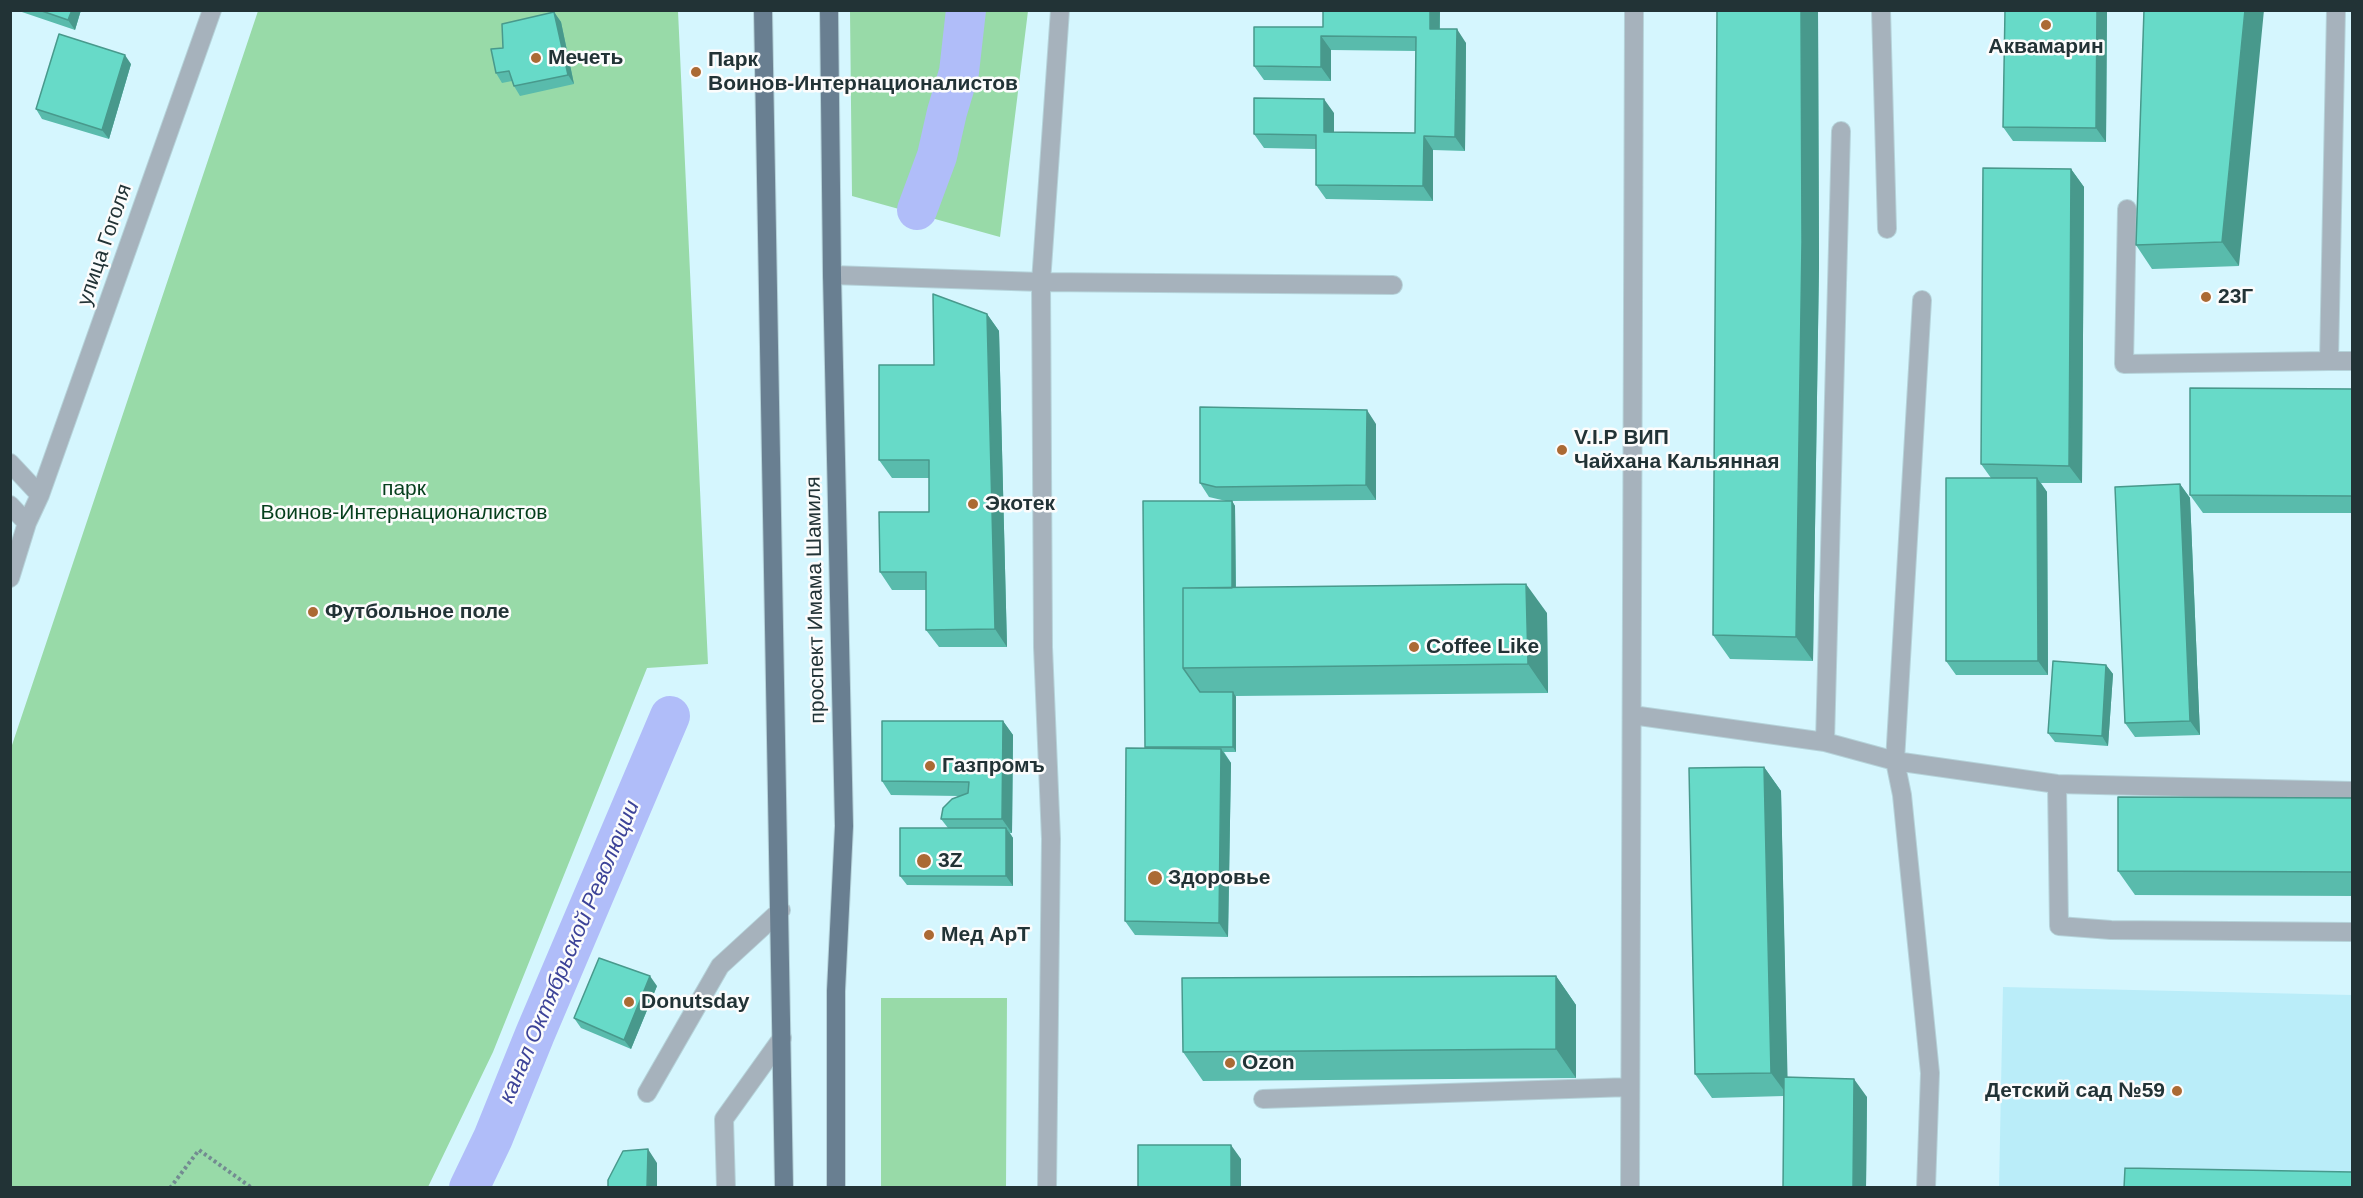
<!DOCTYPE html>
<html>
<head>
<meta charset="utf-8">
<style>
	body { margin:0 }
	#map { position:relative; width:2363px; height:1198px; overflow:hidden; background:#d5f6fe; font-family:Arial,sans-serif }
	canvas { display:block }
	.frame { position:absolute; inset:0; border:12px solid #223336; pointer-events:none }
</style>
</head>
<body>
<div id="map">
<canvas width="2363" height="1198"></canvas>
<div class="frame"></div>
</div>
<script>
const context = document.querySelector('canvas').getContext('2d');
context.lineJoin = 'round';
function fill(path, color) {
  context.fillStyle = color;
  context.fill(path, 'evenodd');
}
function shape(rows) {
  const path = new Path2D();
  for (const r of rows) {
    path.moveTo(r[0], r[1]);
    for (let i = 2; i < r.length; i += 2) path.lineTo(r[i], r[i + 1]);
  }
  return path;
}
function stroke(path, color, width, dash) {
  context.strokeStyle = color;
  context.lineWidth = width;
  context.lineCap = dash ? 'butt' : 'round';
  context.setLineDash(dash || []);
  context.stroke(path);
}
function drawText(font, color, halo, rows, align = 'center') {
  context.font = font + ' Arial,sans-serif';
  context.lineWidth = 5;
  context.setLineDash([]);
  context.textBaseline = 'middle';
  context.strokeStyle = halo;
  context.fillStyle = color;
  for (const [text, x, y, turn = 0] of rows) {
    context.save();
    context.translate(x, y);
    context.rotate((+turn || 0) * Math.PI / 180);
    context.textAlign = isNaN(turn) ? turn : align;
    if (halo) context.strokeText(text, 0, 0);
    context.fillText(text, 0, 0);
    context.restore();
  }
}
const built = shape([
	[2003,987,2352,995,2352,1187,1999,1188]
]);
const green = shape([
	[258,11,678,11,708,664,647,668,493,1052,428,1187,11,1188,11,748],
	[850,11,1028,11,1000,237,852,196],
	[881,998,1007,998,1006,1187,881,1187]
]);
const canal = shape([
	[917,210,937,156,947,112,959,72,966,10],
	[469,1188,493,1138,535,1034,670,716]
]);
const path = shape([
	[170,1188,199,1150,252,1188]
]);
const minor = shape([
	[1881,10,1887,229],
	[2127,209,2124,364,2329,361,2336,10],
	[832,275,1041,282,1393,285],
	[1922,300,1895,761,1902,795,1930,1073,1926,1188],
	[2329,361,2352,361],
	[10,463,40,495],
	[10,505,27,523],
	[10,578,27,523,40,495,212,10],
	[1632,715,1825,742,1895,761,2057,784,2352,791],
	[1825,742,1841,131],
	[2057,784,2059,926,2111,930,2352,932],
	[647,1093,720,966,781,910],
	[1263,1099,1630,1087],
	[726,1188,724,1119,782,1038],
	[1047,1188,1051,839,1043,647,1041,282,1060,10],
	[1630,1188,1634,10]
]);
const major = shape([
	[763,10,784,1188],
	[829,10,832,275,844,826,836,991,836,1188]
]);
const wall = shape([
	[16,10,81,10,75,30],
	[1323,10,1440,10,1440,29,1466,43,1465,151,1433,150,1433,201,1326,199,1316,185,1316,149,1264,148,1254,134,1334,113,1334,132,1415,133,1416,51,1331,50,1331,81,1264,80,1254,66,1323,27],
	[1717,10,1818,10,1819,265,1813,661,1730,659,1713,635],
	[2005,10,2107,10,2106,142,2013,141,2003,127],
	[2144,10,2239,266,2152,269,2136,245],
	[554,12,561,22,574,84,520,96,514,86,512,81,502,83,496,73,503,48],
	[131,64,109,139,42,119,36,109],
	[2071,169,2084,187,2082,483,2041,483,2047,492,2048,675,1956,675,1946,661,1991,478,1981,464],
	[987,314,999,331,1007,647,939,647,926,630,926,590,892,590,880,572,929,512,929,478,892,478,879,460,934,365],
	[2352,389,2352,513,2203,513,2190,495],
	[1376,424,1376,500,1232,501,1235,506,1236,588,1547,613,1548,693,1236,696,1236,752,1224,752,1231,763,1228,937,1135,935,1125,921,1145,748,1226,501,1209,497,1200,483],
	[2180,484,2190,498,2200,735,2135,737,2125,723],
	[2106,665,2113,674,2108,746,2055,742,2048,733],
	[1003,721,1013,735,1012,833,1010,833,1013,838,1013,886,907,885,900,876,948,828,941,819,959,796,891,795,882,781],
	[1764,767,1781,791,1787,1077,1867,1097,1866,1188,1783,1188,1784,1096,1712,1098,1695,1074],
	[2352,798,2352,896,2135,895,2118,871],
	[1556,976,1576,1005,1576,1078,1203,1081,1183,1052],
	[657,986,631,1049,581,1028,574,1018]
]);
const shadedWall = shape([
	[72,10,81,10,75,30,68,20],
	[1430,10,1440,10,1439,43,1430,29],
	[1801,10,1818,10,1819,265,1813,661,1796,637],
	[2097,10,2107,10,2106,142,2096,128],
	[2245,10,2264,10,2239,266,2222,242],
	[554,12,561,22,574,84,568,75],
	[1457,29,1466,43,1465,151,1455,137],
	[1321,36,1331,50,1331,81,1321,67],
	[125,55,131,64,109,139,102,130],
	[1324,99,1334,113,1334,146,1324,132],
	[1424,136,1433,150,1433,201,1423,186],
	[2071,169,2084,187,2082,483,2069,466],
	[987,314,999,331,1007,647,995,629],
	[1367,410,1376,424,1376,500,1366,485],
	[2037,478,2047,492,2048,675,2038,661],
	[2180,484,2190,498,2200,735,2190,721],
	[1232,501,1235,506,1236,617,1232,612],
	[1526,584,1547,613,1548,693,1528,664],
	[2106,665,2113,674,2108,746,2102,736],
	[1233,692,1236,697,1236,752,1233,747],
	[1003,721,1013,735,1012,833,1002,819],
	[1221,749,1231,763,1228,937,1219,923],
	[1764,767,1781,791,1788,1096,1771,1073],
	[1006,828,1013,838,1013,886,1006,876],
	[650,976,657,986,631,1049,624,1040],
	[1556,976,1576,1005,1576,1078,1556,1049],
	[1854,1079,1867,1097,1866,1188,1853,1188],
	[1231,1145,1241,1159,1241,1188,1231,1188],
	[648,1149,657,1163,657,1188,647,1188]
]);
const building = shape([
	[39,10,72,10,68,20,39,10],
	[1323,10,1430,10,1430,29,1457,29,1455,137,1424,136,1423,186,1316,185,1316,135,1254,134,1254,98,1324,99,1324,132,1415,133,1416,37,1321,36,1321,67,1254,66,1254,27,1323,27,1323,10],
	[1717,10,1801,10,1802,242,1796,637,1713,635,1717,10],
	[2005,10,2097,10,2096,128,2003,127,2005,10],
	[2144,10,2245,10,2222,242,2136,245,2144,10],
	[554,12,568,75,514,86,509,71,496,73,491,49,503,48,502,24,554,12],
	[59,34,125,55,102,130,36,109,59,34],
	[1983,168,2071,169,2069,466,1981,464,1983,168],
	[933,294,987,314,995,629,926,630,926,572,880,572,879,512,929,512,929,460,879,460,879,365,934,365,933,294],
	[2190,388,2352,389,2352,496,2190,495,2190,388],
	[1200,407,1367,410,1366,485,1216,487,1200,483,1200,407],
	[1946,478,2037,478,2038,661,1946,661,1946,478],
	[2180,484,2190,721,2125,723,2115,487,2180,484],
	[1143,501,1232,501,1232,588,1183,588,1183,668,1200,692,1233,692,1233,747,1145,747,1143,501],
	[1526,584,1528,664,1183,668,1183,588,1526,584],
	[2053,661,2106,665,2102,736,2048,733,2053,661],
	[882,721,1003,721,1002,819,941,819,943,808,952,799,968,793,969,782,882,781,882,721],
	[1126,748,1221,749,1219,923,1125,921,1126,748],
	[1764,767,1771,1073,1695,1074,1689,768,1764,767],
	[2118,797,2352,798,2352,872,2118,871,2118,797],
	[900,828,1006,828,1006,876,900,876,900,828],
	[599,958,650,976,624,1040,574,1018,599,958],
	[1556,976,1556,1049,1183,1052,1182,978,1556,976],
	[1784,1077,1854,1079,1853,1188,1783,1188,1784,1077],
	[1138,1145,1231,1145,1231,1188,1138,1188,1138,1145],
	[648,1149,647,1188,608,1188,608,1180,623,1151,648,1149],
	[2125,1168,2352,1172,2352,1188,2124,1188,2125,1168]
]);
const markers = [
	[2046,25,6,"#ab6a34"],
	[536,58,6,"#ab6a34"],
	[696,72,6,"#ab6a34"],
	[2206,297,6,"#ab6a34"],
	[1562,450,6,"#ab6a34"],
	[973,504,6,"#ab6a34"],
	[313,612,6,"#ab6a34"],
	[1414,647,6,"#ab6a34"],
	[930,766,6,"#ab6a34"],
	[924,861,8,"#ab6a34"],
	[1155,878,8,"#ab6a34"],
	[929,935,6,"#ab6a34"],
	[629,1002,6,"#ab6a34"],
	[1230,1063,6,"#ab6a34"],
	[2177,1091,6,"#ab6a34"]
];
const poiNames = [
	["Аквамарин",2046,47,"center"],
	["Мечеть",548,58],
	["Парк",708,60],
	["Воинов-Интернационалистов",708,84],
	["23Г",2218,297],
	["V.I.P ВИП",1574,438],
	["Чайхана Кальянная",1574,462],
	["Экотек",985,504],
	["Футбольное поле",325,612],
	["Coffee Like",1426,647],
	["Газпромъ",942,766],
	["3Z",938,861],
	["Здоровье",1168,878],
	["Мед АрТ",941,935],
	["Donutsday",641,1002],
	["Ozon",1242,1063],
	["Детский сад №59",2165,1091,"right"]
];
const streetNames = [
	["улица Гоголя",105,245,-71],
	["проспект Имама Шамиля",816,600,-91]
];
const parkNames = [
	["парк",404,489],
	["Воинов-Интернационалистов",404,513]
];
const waterNames = [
	["канал Октябрьской Революции",570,952,-67]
];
fill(built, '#baedf9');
fill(green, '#98daa8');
stroke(canal, '#b0bdf9', 40);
stroke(minor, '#b5d3da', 20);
stroke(major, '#b5d3da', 20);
stroke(path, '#738b91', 4, [3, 3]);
stroke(minor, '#a6b2bc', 18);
stroke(major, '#697f91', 18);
fill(wall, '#59bbac');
fill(shadedWall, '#48998c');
fill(building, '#67dac8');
stroke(building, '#48998c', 1.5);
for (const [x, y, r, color] of markers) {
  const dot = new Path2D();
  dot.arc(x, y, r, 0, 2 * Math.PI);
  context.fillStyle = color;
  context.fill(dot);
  stroke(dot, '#fcfcfc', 2);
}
drawText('bold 21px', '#223336', '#fcfcfc', poiNames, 'left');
drawText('21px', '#223336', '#fcfcfc', streetNames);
drawText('21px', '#053f1c', '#fcfcfc', parkNames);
drawText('italic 22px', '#3c4398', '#fcfcfc', waterNames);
</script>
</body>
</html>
